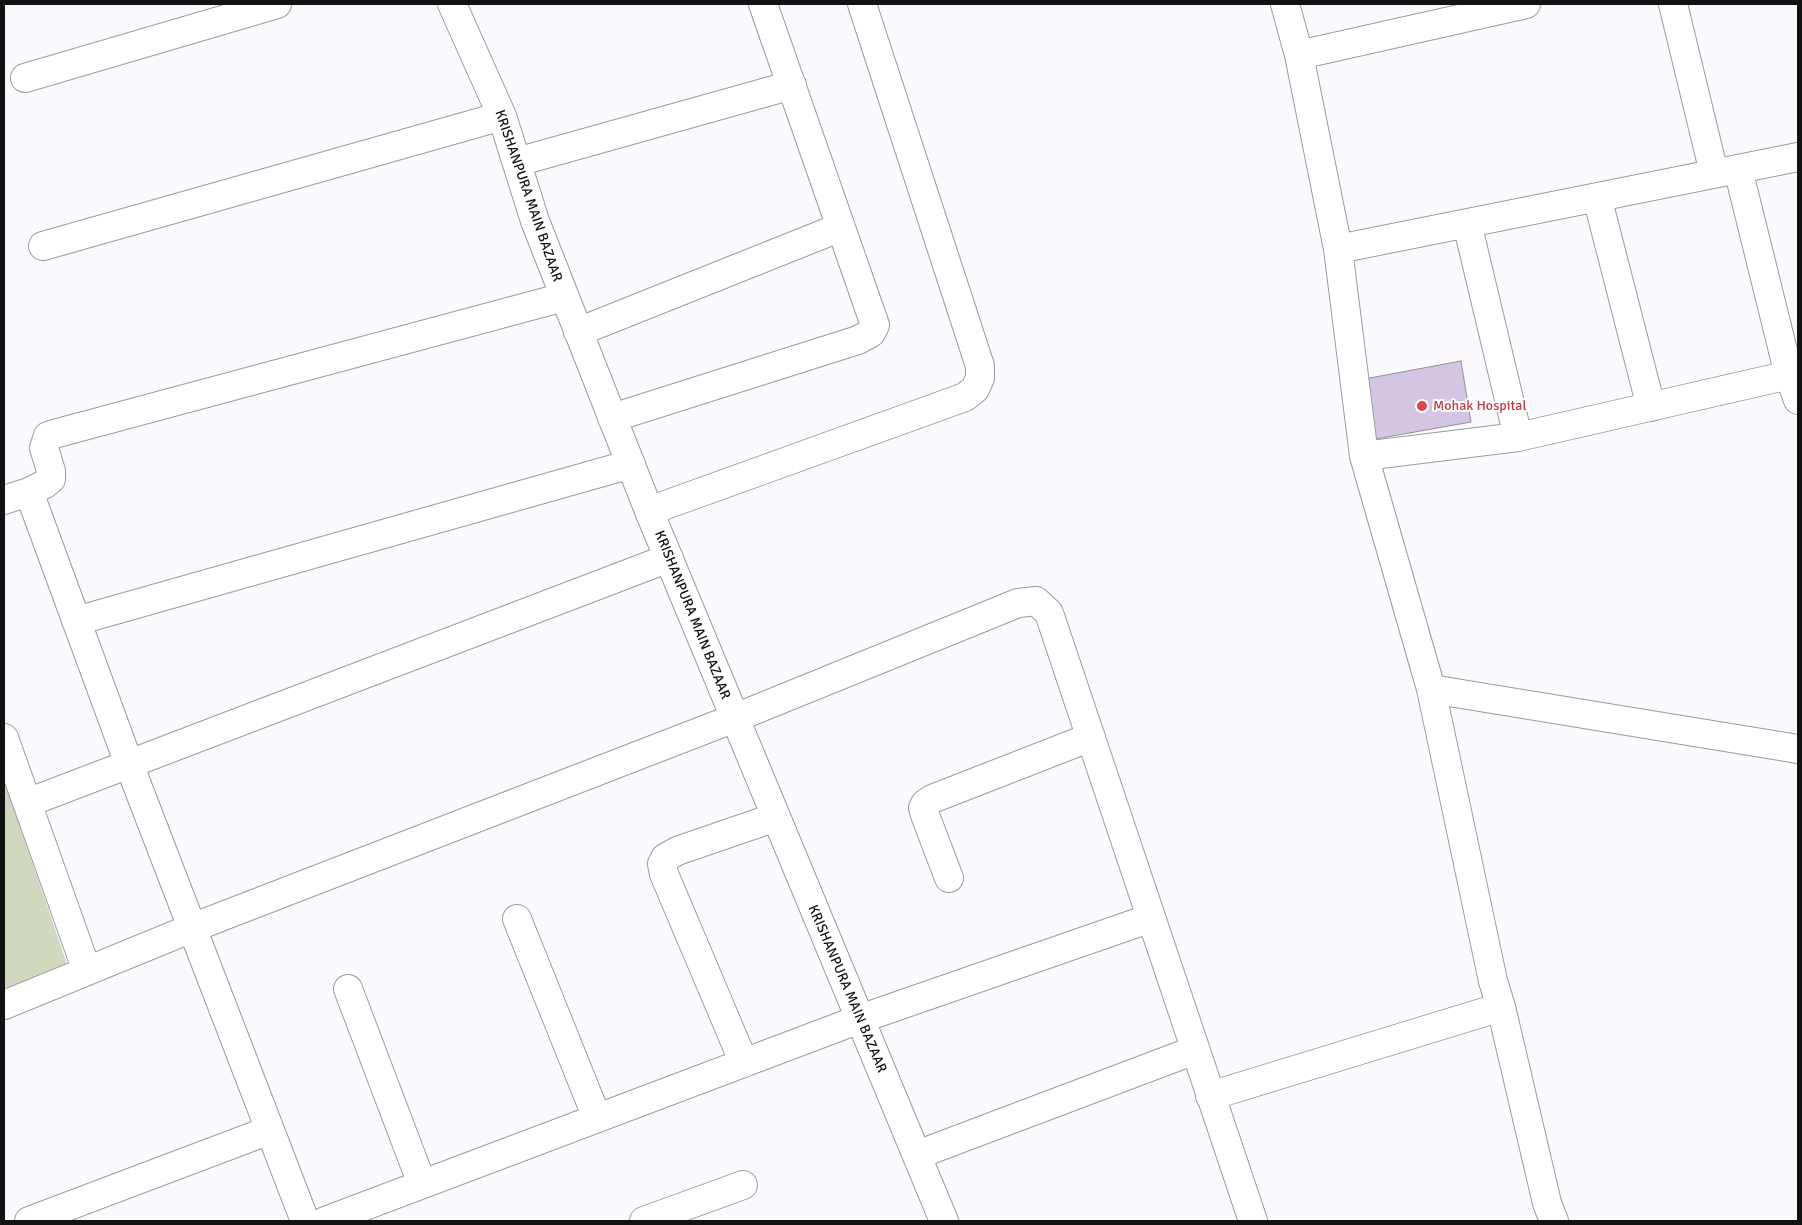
<!DOCTYPE html>
<html>
<head>
<meta charset="utf-8">
<style>
	body { margin:0 }
	#map { position:relative; width:1802px; height:1225px; overflow:hidden; background:#fbf9fd; font-family:Signika,sans-serif }
	canvas { display:block }
	.frame { position:absolute; inset:0; border:5px solid #121213; pointer-events:none }
</style>
</head>
<body>
<div id="map">
<canvas width="1802" height="1225"></canvas>
<div class="frame"></div>
</div>
<script>
const context = document.querySelector('canvas').getContext('2d');
context.lineJoin = 'round';
function fill(path, color) {
  context.fillStyle = color;
  context.fill(path, 'evenodd');
}
function shape(rows) {
  const path = new Path2D();
  for (const r of rows) {
    path.moveTo(r[0], r[1]);
    for (let i = 2; i < r.length; i += 2) path.lineTo(r[i], r[i + 1]);
  }
  return path;
}
function stroke(path, color, width, dash) {
  context.strokeStyle = color;
  context.lineWidth = width;
  context.lineCap = dash ? 'butt' : 'round';
  context.setLineDash(dash || []);
  context.stroke(path);
}
function drawText(font, color, halo, rows, align = 'center') {
  context.font = font + ' Signika,sans-serif';
  context.lineWidth = 4;
  context.setLineDash([]);
  context.textBaseline = 'middle';
  context.strokeStyle = halo;
  context.fillStyle = color;
  for (const [text, x, y, turn = 0] of rows) {
    context.save();
    context.translate(x, y);
    context.rotate((+turn || 0) * Math.PI / 180);
    context.textAlign = isNaN(turn) ? turn : align;
    if (halo) context.strokeText(text, 0, 0);
    context.fillText(text, 0, 0);
    context.restore();
  }
}
const green = shape([
	[4,780,69,970,4,995]
]);
const building = shape([
	[1461,361,1471,422,1370,440,1359,380,1461,361]
]);
const street = shape([
	[452,4,502,116,535,221,649,511,944,1221],
	[1285,4,1299,55,1338,249,1364,456,1431,689,1493,981,1501,1007,1547,1203,1554,1221],
	[1673,4,1714,173],
	[1299,55,1526,4],
	[25,78,277,4],
	[517,162,792,85],
	[1738,169,1789,375,1798,400],
	[1597,197,1651,407],
	[1467,223,1518,437],
	[43,246,502,116],
	[1338,249,1798,157],
	[578,332,841,227],
	[612,418,858,340,871,333,875,325,763,4],
	[1364,456,1518,437,1798,373],
	[29,492,129,764,305,1221],
	[4,500,29,492,45,484,51,479,51,471,44,448,48,436,54,434,564,297],
	[649,511,965,397,975,389,980,378,980,366,862,4],
	[76,621,631,464],
	[1431,689,1798,749],
	[4,738,87,971],
	[27,803,669,558],
	[949,878,925,815,923,808,925,804,932,799,1091,737],
	[517,919,597,1118],
	[348,989,422,1184],
	[4,1005,192,928,735,718,1018,603,1036,601,1049,613,1253,1221],
	[744,1063,664,874,662,864,665,858,677,851,776,817],
	[1210,1096,1501,1007],
	[917,1155,1195,1050],
	[29,1221,270,1130],
	[325,1221,860,1019,1151,918],
	[644,1221,743,1185]
]);
const markers = [
	[1422,406,6,"#e0444e"]
];
const streetNames = [
	["KRISHANPURA MAIN BAZAAR",528,196,71],
	["KRISHANPURA MAIN BAZAAR",692,615,68],
	["KRISHANPURA MAIN BAZAAR",847,989,67]
];
const healthNames = [
	["Mohak Hospital",1433,406]
];
fill(green, '#d0d9bd');
fill(building, '#d3c6e3');
stroke(building, '#929194', 1);
stroke(street, '#9c9a9e', 30);
stroke(street, '#fff', 28);
for (const [x, y, r, color] of markers) {
  const dot = new Path2D();
  dot.arc(x, y, r, 0, 2 * Math.PI);
  context.fillStyle = color;
  context.fill(dot);
  stroke(dot, '#fff', 2);
}
drawText('14px', '#121213', '#fff', streetNames);
drawText('14px', '#be3a42', '#fff', healthNames, 'left');
</script>
</body>
</html>
